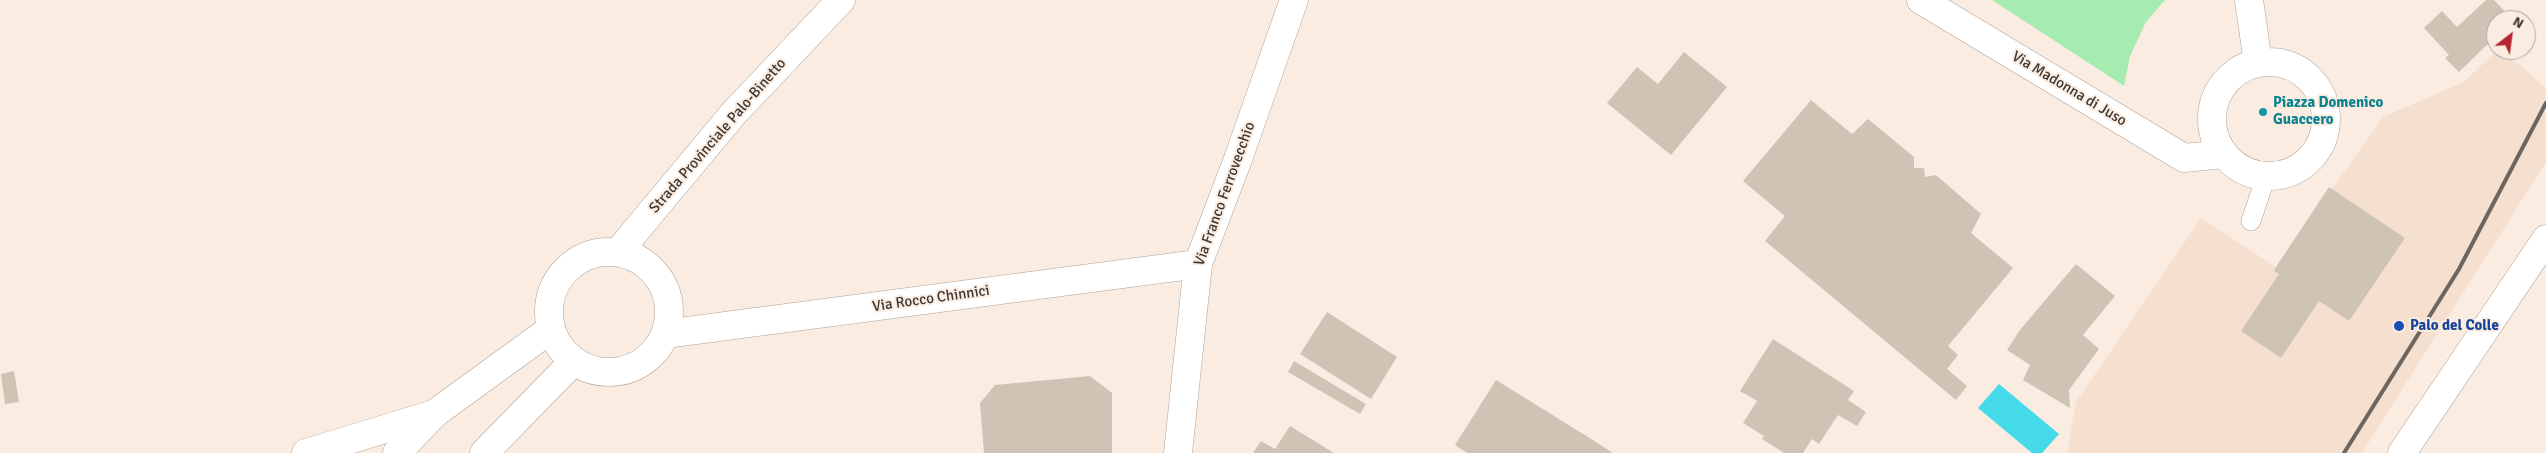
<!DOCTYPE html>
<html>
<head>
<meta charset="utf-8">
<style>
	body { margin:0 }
	#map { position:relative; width:2546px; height:453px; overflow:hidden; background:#fbece1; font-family:Signika,sans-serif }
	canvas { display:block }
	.north { position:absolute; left:2486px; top:10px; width:50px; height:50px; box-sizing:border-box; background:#fbece1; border:1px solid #afa49b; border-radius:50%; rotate:30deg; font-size:14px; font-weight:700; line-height:20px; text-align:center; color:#3d3733 }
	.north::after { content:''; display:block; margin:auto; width:18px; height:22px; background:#b62533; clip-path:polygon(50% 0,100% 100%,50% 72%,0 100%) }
</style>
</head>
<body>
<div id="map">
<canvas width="2546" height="453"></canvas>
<div class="north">N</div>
</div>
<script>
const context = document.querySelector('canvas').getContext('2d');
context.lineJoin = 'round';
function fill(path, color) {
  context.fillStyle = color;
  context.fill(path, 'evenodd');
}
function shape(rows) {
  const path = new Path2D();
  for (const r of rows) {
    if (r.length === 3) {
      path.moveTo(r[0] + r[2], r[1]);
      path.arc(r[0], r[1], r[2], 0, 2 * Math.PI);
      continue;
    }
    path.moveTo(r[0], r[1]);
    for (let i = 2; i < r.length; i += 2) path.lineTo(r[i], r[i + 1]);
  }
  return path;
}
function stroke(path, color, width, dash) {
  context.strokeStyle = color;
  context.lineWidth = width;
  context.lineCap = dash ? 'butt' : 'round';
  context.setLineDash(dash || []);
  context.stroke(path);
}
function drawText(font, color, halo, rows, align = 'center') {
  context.font = font + ' Signika,sans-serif';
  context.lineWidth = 4;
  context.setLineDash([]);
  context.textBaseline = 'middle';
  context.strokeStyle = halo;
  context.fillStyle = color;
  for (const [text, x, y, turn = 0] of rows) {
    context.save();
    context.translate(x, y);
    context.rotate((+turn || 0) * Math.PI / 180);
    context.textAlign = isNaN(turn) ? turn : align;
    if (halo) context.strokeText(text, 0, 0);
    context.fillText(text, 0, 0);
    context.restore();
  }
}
const built = shape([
	[2497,50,2503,50,2546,88,2546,162,2362,453,2067,453,2076,402,2201,218,2276,267,2329,187,2332,189,2383,117,2464,82]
]);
const green = shape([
	[1992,0,2165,0,2146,22,2130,56,2124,86]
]);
const water = shape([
	[1999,384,2059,434,2042,453,2032,453,1978,408]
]);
const building = shape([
	[2486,0,2494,0,2513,20,2496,20,2496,36,2459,72,2445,58,2449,55,2424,28,2442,11,2457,27],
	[1684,52,1727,87,1671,155,1607,103,1637,67,1658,84],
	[1811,100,1852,134,1868,119,1914,157,1914,168,1924,168,1925,177,1936,175,1981,214,1971,233,2013,268,1948,346,1958,355,1947,369,1967,386,1956,400,1765,241,1785,216,1743,181],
	[2329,187,2405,238,2349,321,2319,301,2281,358,2241,331,2279,274,2274,271,2276,267],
	[2076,264,2115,296,2083,335,2099,349,2069,390,2070,408,2023,380,2030,365,2007,350,2020,330],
	[1327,312,1397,357,1371,399,1300,354],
	[1773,339,1854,391,1848,400,1866,412,1857,426,1838,415,1819,444,1812,439,1803,453,1784,453,1762,439,1764,436,1743,423,1757,401,1740,391],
	[1294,361,1366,404,1360,414,1288,372],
	[14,371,19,402,5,404,1,374],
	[1090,376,1112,393,1112,453,984,453,980,403,995,385],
	[1496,380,1588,437,1613,453,1467,453,1455,445],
	[1290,426,1334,453,1253,453,1261,441,1275,449]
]);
const service = shape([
	[2251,221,2266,176]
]);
const minor = shape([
	[1921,0,2184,158,2224,154],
	[2249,0,2258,63],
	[2269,119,57],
	[306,453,434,414],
	[484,453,574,361],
	[1178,453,1198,264],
	[2402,453,2546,239]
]);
const tertiary = shape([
	[618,252,734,113,841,0],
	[609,312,60],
	[665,334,1198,264,1238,159,1294,0],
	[397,453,434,414,551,329]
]);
const rail = shape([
	[2344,453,2459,269,2546,103]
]);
const markers = [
	[2263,112,5,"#0f9aa8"],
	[2399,326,6,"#1a4fb4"]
];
const streetNames = [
	["Via Madonna di Juso",2069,89,31],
	["Strada Provinciale Palo-Binetto",718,136,-49],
	["Via Franco Ferrovecchio",1225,194,-70],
	["Via Rocco Chinnici",931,299,-8]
];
const cultureNames = [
	["Piazza Domenico",2273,103],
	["Guaccero",2273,120]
];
const transitNames = [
	["Palo del Colle",2410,326]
];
fill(built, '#f5e0d0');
fill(green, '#a6ecb0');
fill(water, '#44daea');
fill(building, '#cec3b5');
stroke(service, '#aea095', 20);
stroke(minor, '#aea095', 29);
stroke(tertiary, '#aea095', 29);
stroke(service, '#fff', 19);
stroke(minor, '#fff', 28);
stroke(tertiary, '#fff', 28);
stroke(rail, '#6d655f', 4);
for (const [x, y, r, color] of markers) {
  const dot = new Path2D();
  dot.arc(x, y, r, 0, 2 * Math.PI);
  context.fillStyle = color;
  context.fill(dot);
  stroke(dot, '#fbece1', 2);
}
drawText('15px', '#3d3733', '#fbece1', streetNames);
drawText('bold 15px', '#0d838f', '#fbece1', cultureNames, 'left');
drawText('bold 15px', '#164399', '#fbece1', transitNames, 'left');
</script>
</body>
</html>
